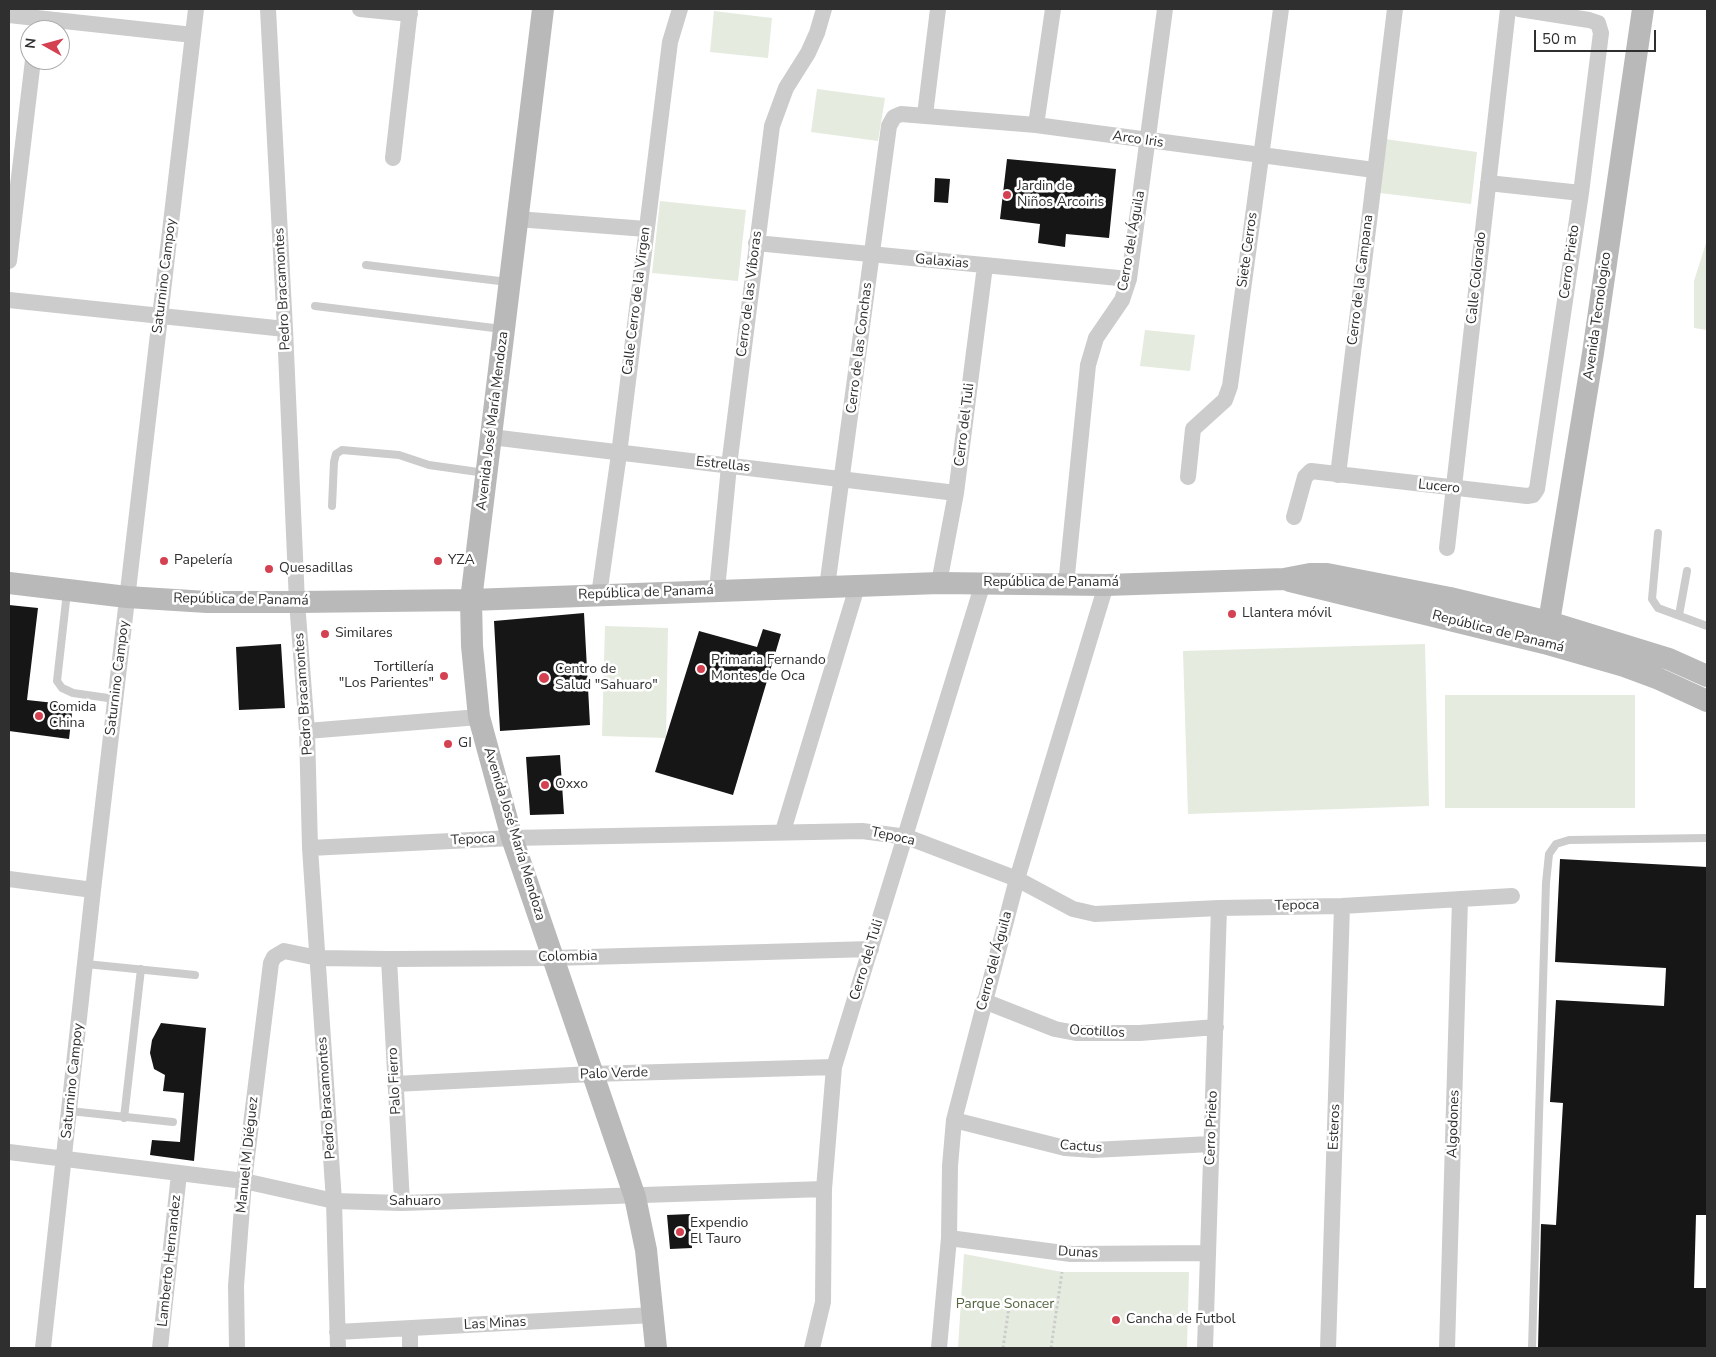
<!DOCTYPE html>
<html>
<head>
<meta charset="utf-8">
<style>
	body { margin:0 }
	#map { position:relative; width:1716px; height:1357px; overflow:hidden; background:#fff; font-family:"Nunito Sans",sans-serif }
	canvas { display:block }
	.frame { position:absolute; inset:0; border:10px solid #2f2f2f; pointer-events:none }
	.north { position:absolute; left:20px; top:20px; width:50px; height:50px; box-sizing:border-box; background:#fff; border:1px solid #acacac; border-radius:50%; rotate:277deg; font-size:14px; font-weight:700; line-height:20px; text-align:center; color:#2f2f2f }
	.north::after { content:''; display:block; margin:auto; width:18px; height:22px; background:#d44251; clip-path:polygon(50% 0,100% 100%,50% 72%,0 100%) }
	.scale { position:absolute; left:1534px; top:30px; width:122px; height:22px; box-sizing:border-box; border:2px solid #2f2f2f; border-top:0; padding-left:6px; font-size:15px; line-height:18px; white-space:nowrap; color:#2f2f2f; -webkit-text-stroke:4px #fff; paint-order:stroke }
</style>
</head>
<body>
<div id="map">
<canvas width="1716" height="1357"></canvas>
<div class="frame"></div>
<div class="north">N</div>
<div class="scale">50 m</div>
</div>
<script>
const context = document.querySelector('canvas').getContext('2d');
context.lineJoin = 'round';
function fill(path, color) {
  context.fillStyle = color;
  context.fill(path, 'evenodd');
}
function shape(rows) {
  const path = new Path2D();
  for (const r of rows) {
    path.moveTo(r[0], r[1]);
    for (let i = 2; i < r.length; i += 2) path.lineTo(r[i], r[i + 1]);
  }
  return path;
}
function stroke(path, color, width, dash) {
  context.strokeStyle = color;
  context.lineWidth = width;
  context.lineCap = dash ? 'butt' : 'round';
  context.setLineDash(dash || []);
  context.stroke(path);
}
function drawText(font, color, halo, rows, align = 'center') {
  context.font = font + ' "Nunito Sans",sans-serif';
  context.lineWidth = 5;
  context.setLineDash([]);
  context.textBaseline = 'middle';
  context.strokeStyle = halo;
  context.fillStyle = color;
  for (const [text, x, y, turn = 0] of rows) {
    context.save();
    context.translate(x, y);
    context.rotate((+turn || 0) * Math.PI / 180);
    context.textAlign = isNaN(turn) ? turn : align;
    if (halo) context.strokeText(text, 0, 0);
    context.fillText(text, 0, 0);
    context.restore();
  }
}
const green = shape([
	[714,11,772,18,768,58,710,52],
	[817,89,885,98,878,141,811,132],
	[1385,139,1477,152,1471,204,1380,193],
	[660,201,746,210,738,281,652,273],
	[1707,240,1707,330,1694,328,1694,281],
	[1145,330,1195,335,1190,371,1140,366],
	[605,626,668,628,666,738,602,736],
	[1425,644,1429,806,1188,814,1183,651],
	[1445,695,1635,695,1635,808,1445,808],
	[964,1254,1062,1272,1189,1272,1187,1348,958,1348]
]);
const building = shape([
	[1007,159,1116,169,1109,238,1066,234,1065,247,1038,243,1040,224,1000,219],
	[935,178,950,179,948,203,934,202],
	[9,605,38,608,27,700,73,705,69,739,9,731],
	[584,613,590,725,500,731,494,621],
	[763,629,781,634,733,795,655,772,699,631,757,647],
	[281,644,285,708,239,710,236,647],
	[560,755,564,814,530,815,526,757],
	[1560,859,1707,867,1707,1215,1696,1215,1694,1288,1707,1288,1707,1348,1538,1348,1541,1224,1556,1225,1563,1103,1550,1102,1556,1000,1664,1006,1666,968,1555,962],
	[161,1023,206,1028,194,1161,150,1155,152,1140,180,1142,184,1093,163,1091,165,1075,154,1069,150,1053,152,1040],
	[690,1214,692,1248,670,1249,667,1215]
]);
const path = shape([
	[1003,1348,1009,1307],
	[1051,1348,1062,1272]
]);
const lane = shape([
	[366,265,508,282],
	[315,306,502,329],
	[332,506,334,462,336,454,342,450,399,455,429,465,485,473],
	[1658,533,1652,599,1658,608,1707,626],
	[67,592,57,681,62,688,73,693,115,699],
	[1679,615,1687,571],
	[86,964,195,975],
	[70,1111,173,1122],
	[124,1118,141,969],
	[1532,1348,1546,883,1549,854,1556,844,1569,840,1707,838]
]);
const street = shape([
	[268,9,285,329,297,602,307,731,310,848,334,1201,338,1348],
	[360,9,410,14],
	[9,15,193,35],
	[925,115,938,9],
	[1036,125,1053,9],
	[393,158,410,9],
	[1488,183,1581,193],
	[517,219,646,229],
	[756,243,1129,279],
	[9,261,33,60],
	[9,300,285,329],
	[491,437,956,493],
	[1338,475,1395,9],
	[1188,477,1193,429,1225,400,1230,386,1281,9],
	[1294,517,1305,477,1311,471,1527,496,1533,495,1537,489,1581,193,1601,33,1598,23,1589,20,1519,9],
	[1447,548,1508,9],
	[939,583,956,493,985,266],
	[1066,585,1088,365,1096,338,1122,300,1129,279,1165,9],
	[827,587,889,126,894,117,901,114,1036,125,1374,170],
	[717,590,729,466,772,126,786,88,808,53,817,33,824,9],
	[599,595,619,454,670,42,680,9],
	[307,731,479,717],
	[783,831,857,587],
	[310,848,512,838,862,831,907,837,1017,879,1073,909,1095,914,1219,908,1342,906,1512,896],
	[9,879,93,890],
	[389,959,402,1203],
	[984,1001,1055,1029,1076,1033,1140,1033,1216,1027],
	[395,1084,592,1074,834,1067],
	[954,1120,1065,1148,1093,1150,1211,1144],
	[9,1152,244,1181,334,1201,402,1203,824,1189],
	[949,1238,1071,1254,1207,1253],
	[410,1329,410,1348],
	[337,1332,653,1315],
	[43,1348,93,890,196,9],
	[160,1348,179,1174],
	[237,1348,236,1286,244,1181,271,963,274,957,284,951,318,958,389,959,553,958,871,949],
	[812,1348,823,1302,824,1189,834,1067,983,583],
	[939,1348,949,1238,950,1166,954,1120,1017,879,1106,585],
	[1205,1348,1219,908],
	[1328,1348,1342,906],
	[1447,1348,1460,899]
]);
const secondary = shape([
	[543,9,471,600,472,646,479,717,512,838,635,1197,646,1250,656,1348],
	[1290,581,1544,643,1624,666,1659,679,1707,701],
	[9,583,127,597,207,602,297,602,471,600,939,583,1106,585,1284,579,1310,574,1327,574,1450,598,1549,622,1669,659,1707,676],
	[1555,635,1550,629,1549,622,1593,353,1643,9]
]);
const markers = [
	[1007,195,5,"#d44251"],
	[164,561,5,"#d44251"],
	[438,561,5,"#d44251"],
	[269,569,5,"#d44251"],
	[1232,614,5,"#d44251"],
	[325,634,5,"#d44251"],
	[701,669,5,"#d44251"],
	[444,676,5,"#d44251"],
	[544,678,6,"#d44251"],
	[39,716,5,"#d44251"],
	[448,744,5,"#d44251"],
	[545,785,5,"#d44251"],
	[680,1232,5,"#d44251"],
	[1116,1320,5,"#d44251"]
];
const streetNames = [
	["Arco Iris",1138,140,8],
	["Cerro del Águila",1132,241,-80],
	["Siete Cerros",1248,250,-82],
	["Galaxias",942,262,5],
	["Cerro Prieto",1570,262,-82],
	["Saturnino Campoy",165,276,-83],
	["Calle Colorado",1477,278,-84],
	["Cerro de la Campana",1361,280,-83],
	["Pedro Bracamontes",283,289,-93],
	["Cerro de las Víboras",750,294,-83],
	["Calle Cerro de la Virgen",637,301,-83],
	["Avenida Tecnologico",1598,316,-82],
	["Cerro de las Conchas",860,348,-83],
	["Avenida José María Mendoza",493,421,-83],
	["Cerro del Tuli",965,425,-83],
	["Estrellas",723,465,6],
	["Lucero",1439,487,6],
	["República de Panamá",1051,583],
	["República de Panamá",646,593,-2],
	["República de Panamá",241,600,1],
	["República de Panamá",1498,632,14],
	["Saturnino Campoy",118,678,-83],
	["Pedro Bracamontes",304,694,-94],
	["Avenida José María Mendoza",514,834,73],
	["Tepoca",893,837,12],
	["Tepoca",473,840,-3],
	["Tepoca",1297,906,-1],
	["Colombia",568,957,-1],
	["Cerro del Tuli",867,960,-73],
	["Cerro del Águila",995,961,-75],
	["Ocotillos",1097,1032,3],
	["Palo Verde",614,1074,-2],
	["Saturnino Campoy",73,1081,-84],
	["Palo Fierro",395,1081,-93],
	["Pedro Bracamontes",327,1098,-94],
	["Algodones",1454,1124,-88],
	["Esteros",1335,1127,-88],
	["Cerro Prieto",1212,1128,-88],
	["Cactus",1081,1147,4],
	["Manuel M Diéguez",248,1155,-84],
	["Sahuaro",415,1202],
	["Dunas",1078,1253,3],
	["Lamberto Hernandez",170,1261,-84],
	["Las Minas",495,1324,-3]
];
const poiNames = [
	["Jardin de",1017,187],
	["Niños Arcoiris",1017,203],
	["Papelería",174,561],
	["YZA",448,561],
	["Quesadillas",279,569],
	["Llantera móvil",1242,614],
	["Similares",335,634],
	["Primaria Fernando",711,661],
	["Montes de Oca",711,677],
	["Tortillería",434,668,"right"],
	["\"Los Parientes\"",434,684,"right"],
	["Centro de",555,670],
	["Salud \"Sahuaro\"",555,686],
	["Comida",49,708],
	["China",49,724],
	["GI",458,744],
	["Oxxo",555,785],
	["Expendio",690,1224],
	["El Tauro",690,1240],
	["Cancha de Futbol",1126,1320]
];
const parkNames = [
	["Parque Sonacer",1005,1305]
];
fill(green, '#e5ebde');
fill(building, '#161616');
stroke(path, '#ccc', 3, [2.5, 2.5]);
stroke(lane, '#ccc', 8);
stroke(street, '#ccc', 16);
stroke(secondary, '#b9b9b9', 22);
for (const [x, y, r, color] of markers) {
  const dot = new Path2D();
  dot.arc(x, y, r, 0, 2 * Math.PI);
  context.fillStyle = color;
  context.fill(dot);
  stroke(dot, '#fff', 2);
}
drawText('14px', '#2f2f2f', '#fff', streetNames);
drawText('14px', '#2f2f2f', '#fff', poiNames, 'left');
drawText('14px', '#536640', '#fff', parkNames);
</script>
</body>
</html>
